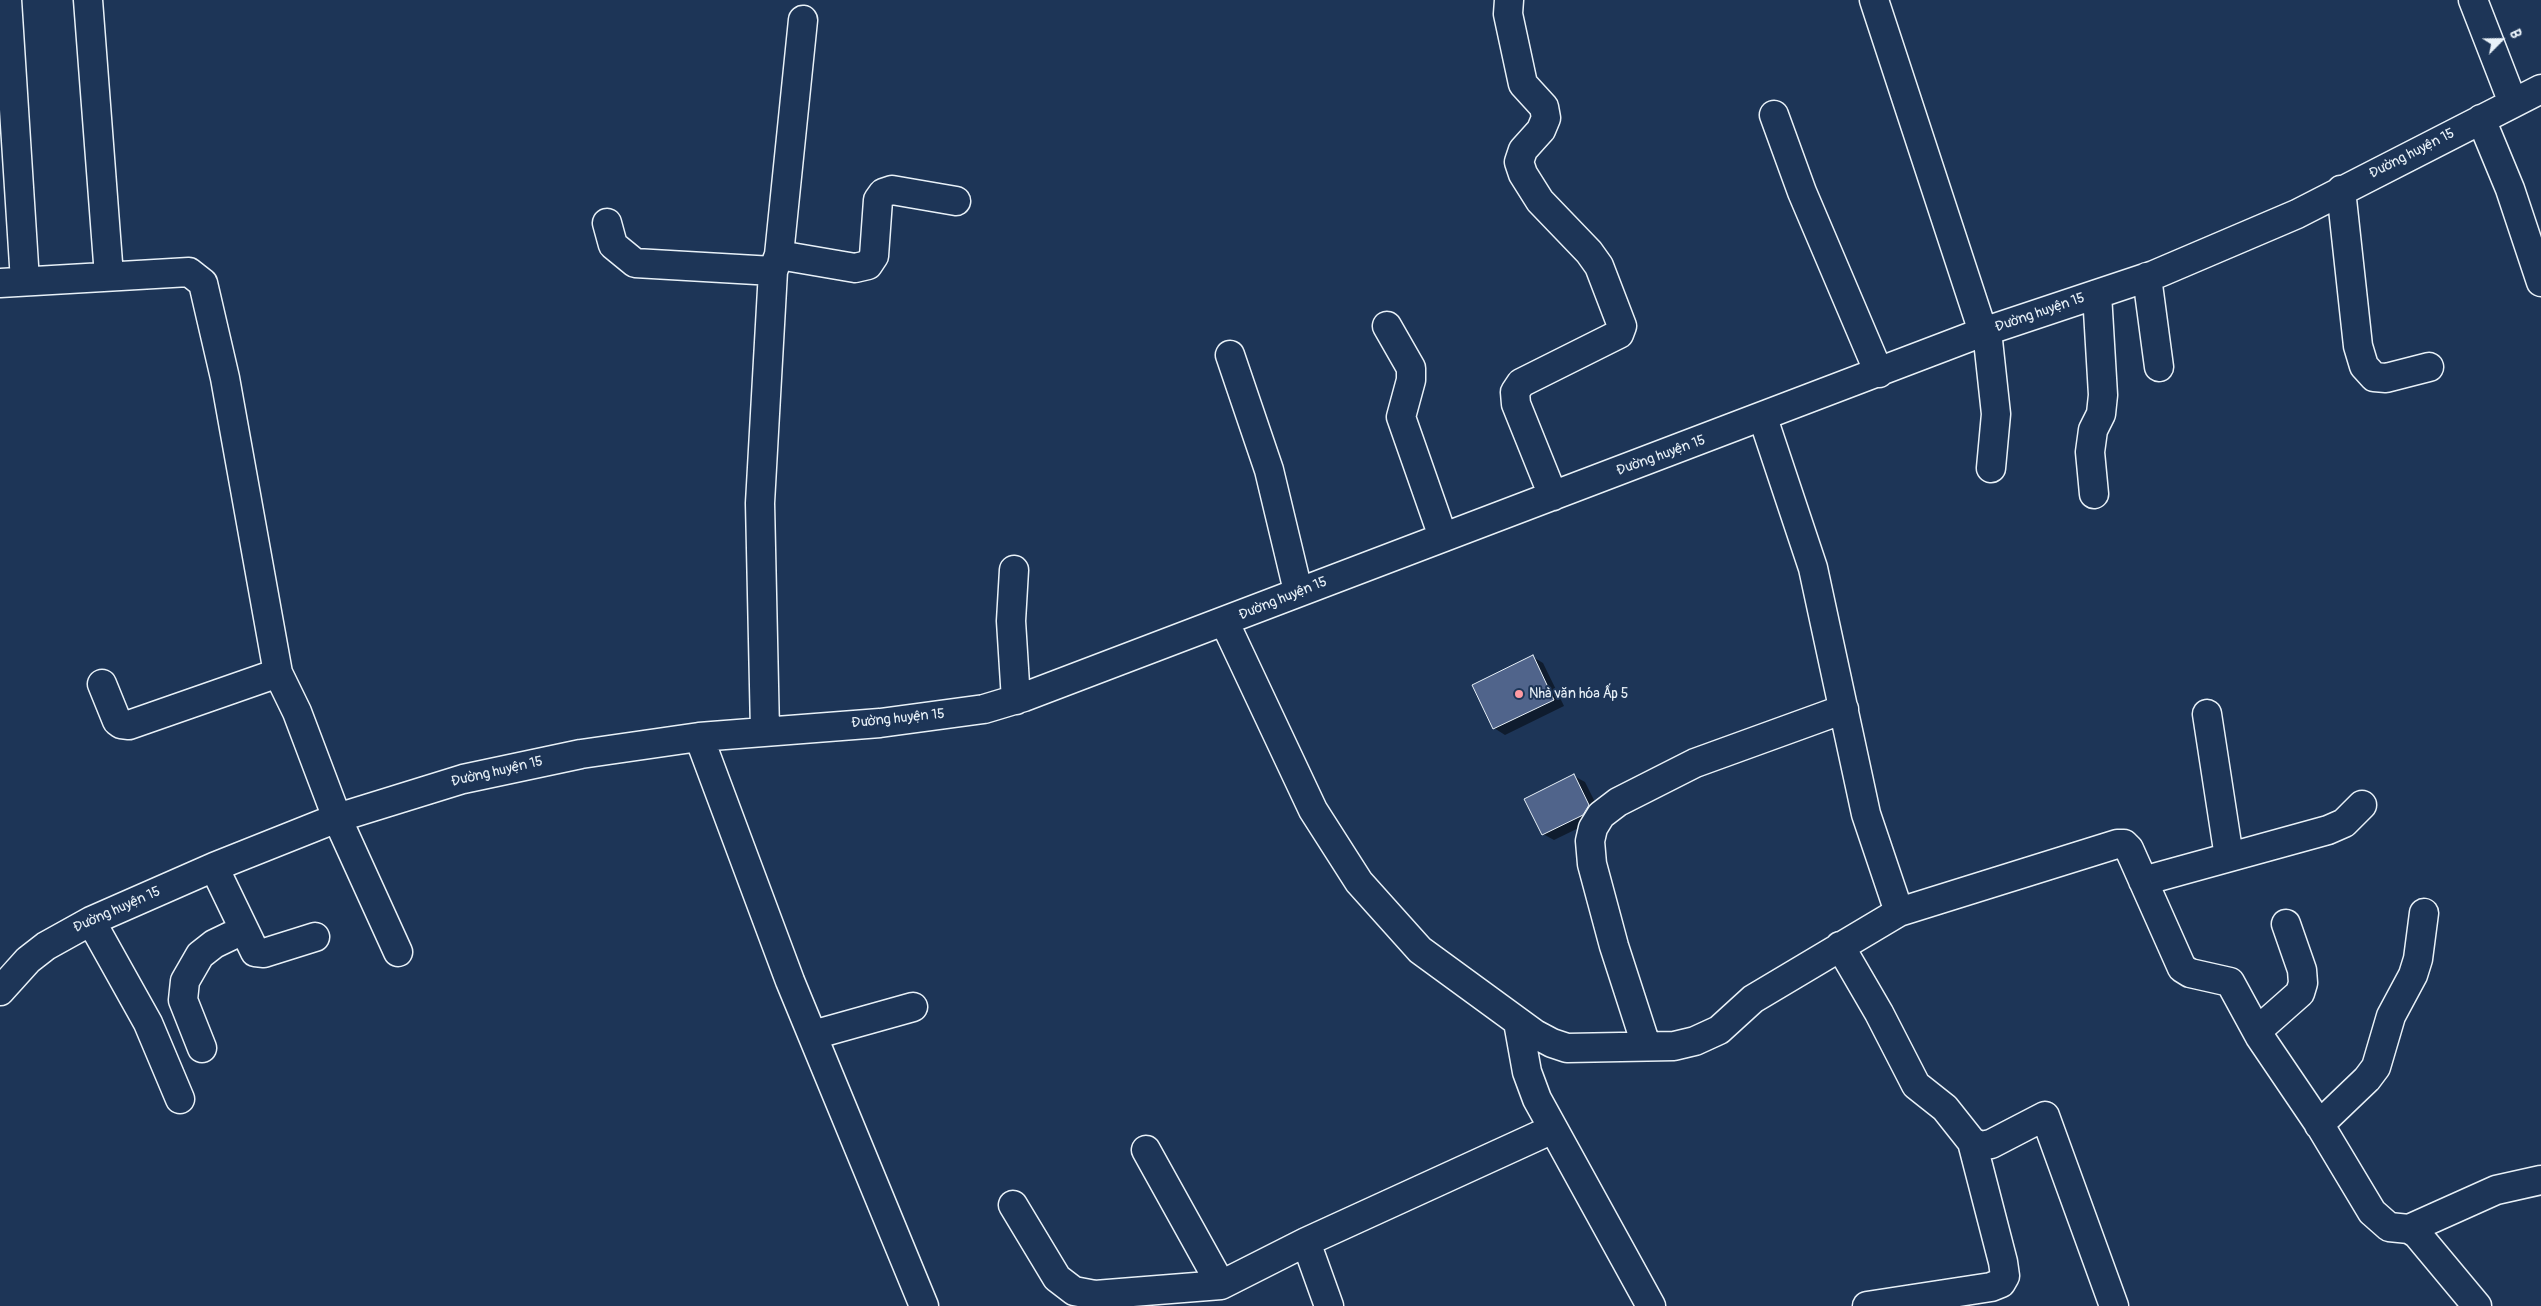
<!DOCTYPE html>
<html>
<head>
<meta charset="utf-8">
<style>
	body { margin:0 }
	#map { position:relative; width:2541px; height:1306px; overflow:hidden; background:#1d3557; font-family:Pangolin,sans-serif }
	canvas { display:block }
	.north { position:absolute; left:2476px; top:15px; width:50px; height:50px; -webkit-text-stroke:4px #1d3557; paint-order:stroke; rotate:67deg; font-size:14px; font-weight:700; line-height:20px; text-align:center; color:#e8f1f8 }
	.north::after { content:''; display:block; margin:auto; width:18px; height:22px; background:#e8f1f8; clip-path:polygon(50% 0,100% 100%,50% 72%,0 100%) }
</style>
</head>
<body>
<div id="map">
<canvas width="2541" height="1306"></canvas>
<div class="north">B</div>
</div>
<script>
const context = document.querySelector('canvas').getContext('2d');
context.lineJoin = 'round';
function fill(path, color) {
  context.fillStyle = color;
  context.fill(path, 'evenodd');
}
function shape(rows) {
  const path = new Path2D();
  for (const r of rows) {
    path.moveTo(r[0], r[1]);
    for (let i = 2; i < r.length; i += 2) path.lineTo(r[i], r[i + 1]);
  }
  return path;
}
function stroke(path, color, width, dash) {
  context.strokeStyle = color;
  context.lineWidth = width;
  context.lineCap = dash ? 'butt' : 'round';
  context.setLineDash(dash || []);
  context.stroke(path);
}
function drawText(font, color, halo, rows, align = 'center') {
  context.font = font + ' Pangolin,sans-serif';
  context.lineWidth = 4;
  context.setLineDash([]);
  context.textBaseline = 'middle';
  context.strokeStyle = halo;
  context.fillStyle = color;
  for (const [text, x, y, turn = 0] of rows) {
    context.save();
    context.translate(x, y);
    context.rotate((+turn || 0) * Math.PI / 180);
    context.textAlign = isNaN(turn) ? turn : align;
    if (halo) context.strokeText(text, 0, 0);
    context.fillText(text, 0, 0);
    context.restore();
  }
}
const shadow = shape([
	[1533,657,1543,663,1564,706,1505,735,1494,728],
	[1574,776,1585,782,1600,812,1593,821,1554,840,1543,834]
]);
const building = shape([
	[1533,655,1554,700,1493,729,1472,685,1533,655],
	[1574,774,1589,805,1583,815,1542,835,1524,799,1574,774]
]);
const minor = shape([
	[7,0,25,281],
	[88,0,109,276],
	[1509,0,1508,14,1523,84,1544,107,1546,118,1541,130,1523,150,1519,162,1523,174,1540,201,1589,252,1599,266,1622,326,1619,334,1521,383,1515,392,1516,404,1553,496],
	[1874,0,1983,332],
	[2473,0,2513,103],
	[1774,115,1802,192,1879,373],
	[2481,119,2510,189,2541,282],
	[2341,190,2358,346,2364,366,2374,377,2386,378,2429,367],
	[607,223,613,245,635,263,773,271],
	[779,255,855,268,868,265,874,256,878,200,883,193,892,190,956,201],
	[2147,277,2159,367],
	[0,283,189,272,203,283,225,378,278,673],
	[1387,326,1411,368,1411,380,1401,417,1443,537],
	[1987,331,1996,414,1991,468],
	[1230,355,1269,470,1298,591],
	[1763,418,1813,568,1866,814,1899,912,2117,844,2124,844,2129,849,2182,968,2190,973,2230,982,2260,1037,2321,1127,2372,1212,2389,1227,2409,1229,2417,1234,2477,1306],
	[2094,494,2090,452,2093,430,2101,414,2103,395,2097,294],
	[1014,570,1011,621,1016,700],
	[1225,623,1313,810,1359,882,1420,950,1535,1034,1552,1043,1567,1048,1674,1046,1695,1041,1719,1030,1753,999,1899,912],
	[102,684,117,721,121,724,129,725,278,673,297,712,337,818,398,952],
	[2207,714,2229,857],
	[765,731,760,503,773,271,779,255,803,20],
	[699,737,790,981,924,1306],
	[214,867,255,952,264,953,315,937],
	[2143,881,2328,830,2344,823,2362,805],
	[91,921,148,1023,180,1099],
	[1840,946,1879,1013,1916,1085,1945,1108,1972,1142,1981,1146,1991,1144,2045,1116,2114,1306],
	[0,991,28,960,46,946,91,921,214,867,337,818,463,779,581,754,699,737,880,723,984,709,1024,697,1983,332,2154,275,2297,214,2541,89],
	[1518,1022,1527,1072,1537,1099,1651,1306],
	[2257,1031,2300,993,2303,983,2302,970,2286,924],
	[813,1035,913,1007],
	[1646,1045,1614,946,1592,864,1590,841,1593,828,1601,815,1618,802,1695,763,1844,709],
	[202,1048,183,1000,185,981,200,955,214,944,243,930],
	[2319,1125,2367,1079,2376,1067,2391,1016,2413,975,2418,959,2424,913],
	[1146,1150,1221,1285],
	[1013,1205,1057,1278,1074,1291,1095,1295,1221,1285,1306,1242,1553,1129],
	[2409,1229,2496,1190,2541,1180],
	[1306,1242,1329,1306],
	[1867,1306,1991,1287,2001,1283,2005,1276,2003,1262,1972,1142]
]);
const markers = [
	[1519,694,5,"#ff9aa2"]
];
const streetNames = [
	["Đường huyện 15",2412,154,-27],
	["Đường huyện 15",2040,313,-19],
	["Đường huyện 15",1661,456,-20],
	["Đường huyện 15",1283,599,-22],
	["Đường huyện 15",898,719,-6],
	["Đường huyện 15",497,772,-13],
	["Đường huyện 15",117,910,-24]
];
const poiNames = [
	["Nhà văn hóa Ấp 5",1529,694]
];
fill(shadow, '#0007');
fill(building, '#50648b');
stroke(building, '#e8f1f8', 1);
stroke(minor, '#e8f1f8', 31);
stroke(minor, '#1d3557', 28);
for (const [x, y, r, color] of markers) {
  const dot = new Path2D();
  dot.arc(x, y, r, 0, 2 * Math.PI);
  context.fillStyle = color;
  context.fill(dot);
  stroke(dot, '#1d3557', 2);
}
drawText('14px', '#e8f1f8', '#1d3557', streetNames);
drawText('14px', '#e8f1f8', '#1d3557', poiNames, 'left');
</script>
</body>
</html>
